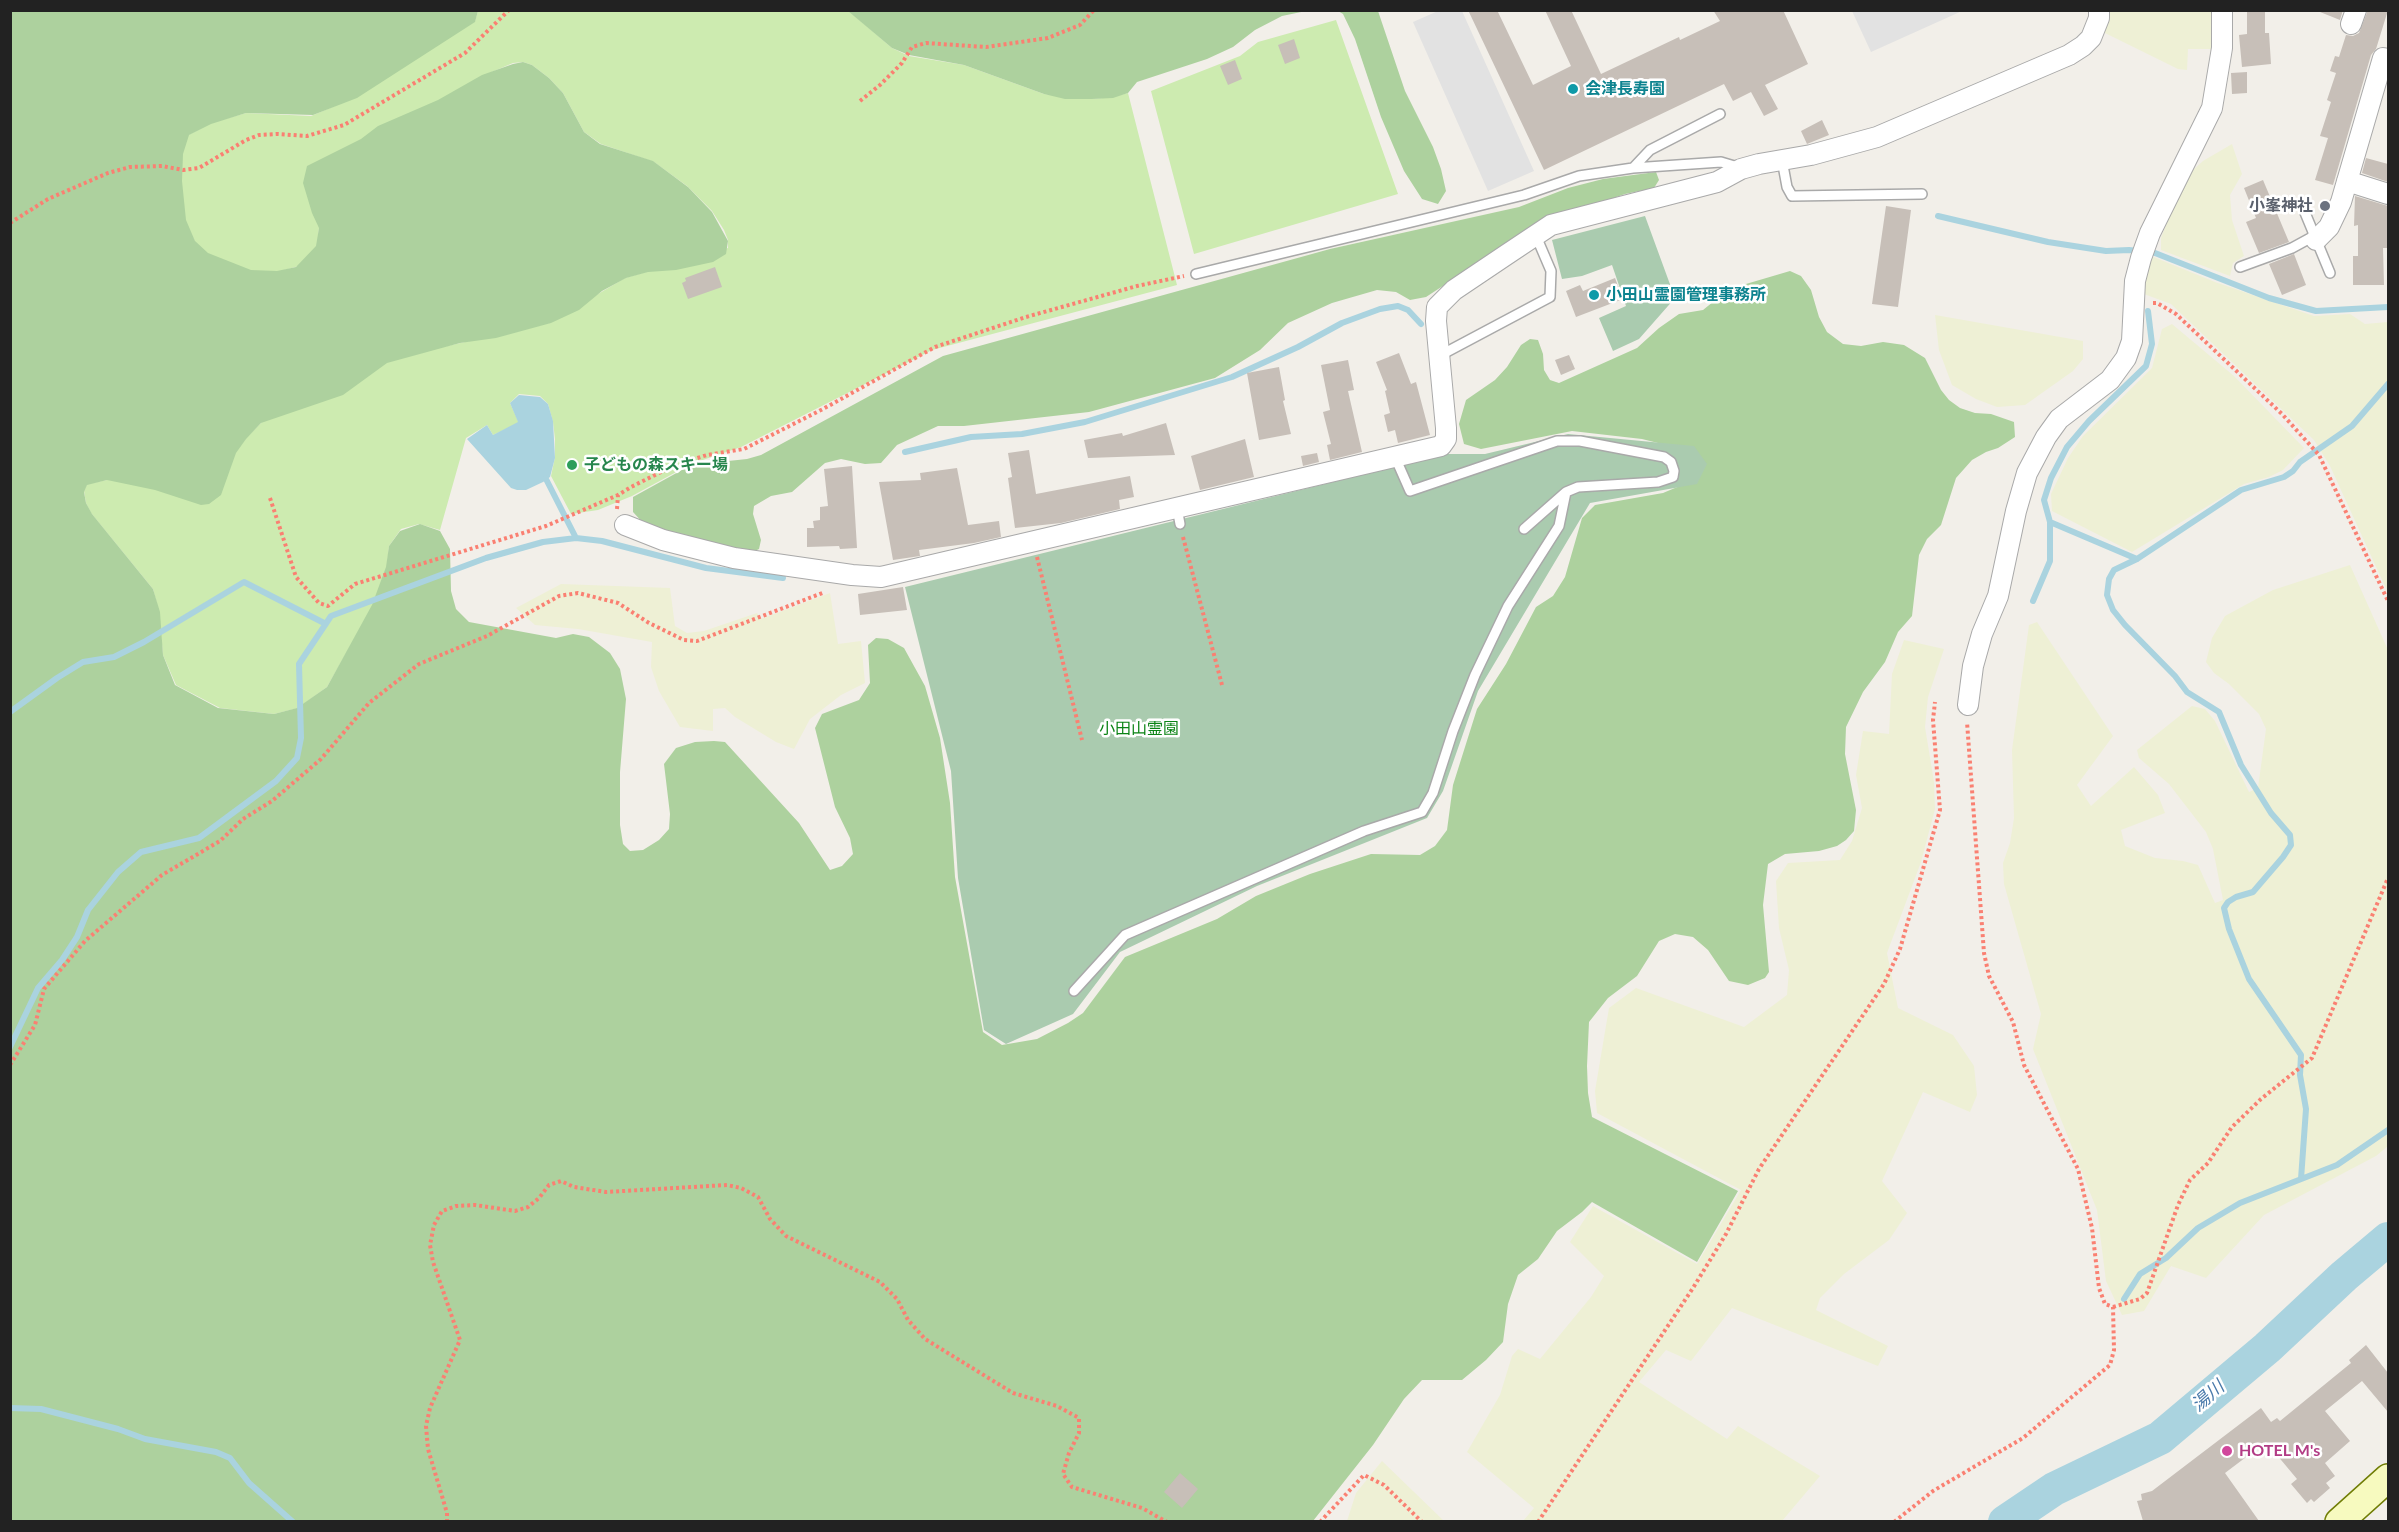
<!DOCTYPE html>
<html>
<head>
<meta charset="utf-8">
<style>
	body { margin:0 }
	#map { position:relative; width:2399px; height:1532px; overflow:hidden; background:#f2efe9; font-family:Lato,sans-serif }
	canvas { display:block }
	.frame { position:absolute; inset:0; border:12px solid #222; pointer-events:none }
</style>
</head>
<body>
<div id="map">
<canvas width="2399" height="1532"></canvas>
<div class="frame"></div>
</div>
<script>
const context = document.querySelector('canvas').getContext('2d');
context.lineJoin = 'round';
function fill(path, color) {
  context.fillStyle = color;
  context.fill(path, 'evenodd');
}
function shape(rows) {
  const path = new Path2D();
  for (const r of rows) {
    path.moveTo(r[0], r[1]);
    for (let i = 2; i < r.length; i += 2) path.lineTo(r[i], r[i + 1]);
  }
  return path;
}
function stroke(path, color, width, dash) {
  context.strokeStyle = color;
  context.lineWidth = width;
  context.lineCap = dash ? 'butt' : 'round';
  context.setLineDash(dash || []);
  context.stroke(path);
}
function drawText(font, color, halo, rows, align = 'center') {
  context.font = font + ' Lato,"Noto Sans JP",sans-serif';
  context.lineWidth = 5;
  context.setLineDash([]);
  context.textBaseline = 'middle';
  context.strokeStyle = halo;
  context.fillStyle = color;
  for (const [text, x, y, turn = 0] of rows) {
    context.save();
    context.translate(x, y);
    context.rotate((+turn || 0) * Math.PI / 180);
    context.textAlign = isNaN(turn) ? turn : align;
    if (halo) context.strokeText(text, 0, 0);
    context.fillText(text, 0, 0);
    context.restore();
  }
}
const farmland = shape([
	[2107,11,2214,11,2215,49,2188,49,2187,70,2178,69,2105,33],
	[2232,144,2242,174,2230,195,2232,220,2244,256,2233,263,2230,276,2161,250,2161,238,2184,178,2203,161],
	[2151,256,2215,282,2314,316,2350,314,2365,324,2388,322,2388,593,2330,466,2314,440,2171,304,2144,294,2146,259],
	[1935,315,2083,341,2083,359,2073,371,2025,405,1997,407,1976,399,1952,385,1939,350],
	[2172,324,2234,376,2304,448,2283,470,2269,477,2244,484,2132,552,2052,511,2051,494,2068,458,2083,436,2152,368,2162,329],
	[2350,565,2388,650,2388,1146,2376,1156,2264,1215,2206,1278,2171,1266,2144,1311,2122,1315,2106,1281,2097,1210,2033,1049,2041,1014,2004,884,2003,863,2010,843,2014,818,2012,750,2029,625,2037,622,2113,736,2077,785,2091,806,2134,767,2158,795,2165,813,2121,830,2125,846,2155,858,2183,861,2198,865,2215,903,2223,900,2213,849,2206,832,2169,784,2139,758,2137,750,2192,706,2205,709,2215,721,2249,792,2258,788,2266,729,2259,714,2229,684,2214,673,2206,662,2212,638,2225,616,2273,590],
	[561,584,670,588,675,626,687,633,704,631,757,613,761,619,830,593,838,644,861,641,865,683,841,695,810,719,794,749,776,742,735,717,725,708,713,709,713,731,680,727,659,691,651,667,652,642,578,629,535,625,516,608],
	[1904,640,1944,649,1928,697,1925,727,1934,782,1935,809,1921,862,1887,953,1898,1008,1953,1035,1974,1066,1977,1095,1970,1112,1923,1092,1882,1181,1907,1213,1889,1240,1844,1274,1820,1298,1816,1310,1888,1346,1878,1366,1732,1308,1691,1361,1666,1350,1639,1382,1727,1439,1738,1426,1820,1476,1782,1521,1523,1521,1534,1508,1467,1452,1500,1395,1512,1356,1518,1349,1540,1359,1591,1297,1604,1276,1570,1242,1593,1206,1697,1264,1741,1190,1597,1113,1595,1091,1609,1008,1636,988,1744,1027,1787,995,1789,970,1779,928,1776,881,1788,863,1840,860,1852,841,1862,808,1856,775,1863,731,1889,734,1892,674],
	[1382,1461,1444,1521,1347,1521,1356,1493]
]);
const grass = shape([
	[478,11,849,11,892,48,909,56,964,65,1044,94,1092,99,1113,97,1128,93,1177,285,932,350,741,447,691,464,632,496,598,510,571,514,551,476,555,457,555,439,553,422,548,404,540,396,519,394,510,403,519,423,493,435,487,425,466,438,440,530,419,524,401,529,389,546,387,566,373,606,327,687,298,708,274,714,220,708,176,685,163,655,159,612,153,589,91,513,86,503,84,491,87,484,107,480,229,471,235,453,246,438,262,422,387,362,425,351,549,323,625,278,728,248,728,240,724,230,712,211,687,186,654,162,601,144,584,132,563,93,549,78,532,65,523,62,513,63,480,77,319,228,317,247,299,266,277,272,250,271,207,254,195,242,185,220,181,181,181,154,188,135,211,123,246,113,311,116,356,97,475,21],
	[1336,20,1398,194,1194,254,1151,91,1240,56,1258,42]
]);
const forest = shape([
	[10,11,478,11,475,22,357,98,313,115,246,113,211,124,189,135,183,154,182,181,186,220,195,241,208,253,251,270,277,271,296,267,316,246,319,228,312,213,303,183,307,166,361,139,378,126,438,100,482,75,513,64,523,62,532,65,549,78,563,93,584,132,600,144,653,161,688,187,712,212,728,241,726,254,713,262,676,270,648,272,626,278,602,291,579,310,551,323,496,338,460,343,387,363,343,395,261,423,246,439,236,453,221,495,209,504,201,505,155,490,107,480,87,485,84,492,86,503,92,514,153,589,160,612,163,655,175,685,218,708,274,714,297,708,327,687,372,605,386,567,389,546,400,531,420,524,440,531,450,549,451,591,456,609,469,622,556,638,573,634,589,637,610,653,620,669,626,699,620,772,620,825,623,844,630,851,643,850,659,840,669,829,670,814,664,764,676,748,695,742,714,741,725,742,799,823,830,870,842,866,853,854,850,838,835,807,815,728,822,714,859,700,870,683,868,645,876,638,888,639,904,648,925,686,940,738,950,803,955,877,983,1032,1002,1045,1037,1039,1068,1023,1083,1013,1125,957,1217,919,1256,896,1310,874,1371,854,1420,855,1435,846,1447,830,1453,785,1477,709,1506,664,1536,607,1553,596,1565,577,1582,518,1595,505,1663,493,1694,480,1662,444,1642,439,1572,431,1481,449,1464,444,1459,424,1466,400,1495,380,1507,367,1521,345,1530,339,1538,340,1543,354,1544,370,1550,380,1559,383,1637,348,1659,328,1679,314,1703,310,1729,289,1790,271,1801,276,1811,290,1819,317,1827,332,1843,344,1861,346,1883,342,1904,345,1925,358,1941,390,1949,400,1960,408,1975,413,1991,414,2014,422,2015,437,1998,448,1986,452,1972,460,1956,478,1941,525,1927,539,1919,555,1912,616,1898,632,1885,662,1863,692,1846,727,1845,754,1856,810,1854,831,1846,840,1837,846,1819,851,1785,854,1768,864,1763,905,1769,972,1765,978,1748,985,1729,981,1708,950,1693,937,1675,934,1659,941,1637,976,1608,998,1589,1022,1587,1066,1588,1093,1592,1117,1738,1191,1697,1262,1592,1202,1582,1212,1557,1231,1538,1259,1518,1275,1508,1304,1503,1342,1486,1360,1462,1380,1422,1380,1404,1399,1373,1445,1313,1521,11,1521],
	[848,11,1306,11,1282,16,1255,30,1233,47,1207,59,1137,82,1128,93,1113,98,1092,99,1065,99,1044,94,964,65,909,55,892,48],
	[1338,11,1378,11,1405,91,1433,147,1441,169,1446,191,1438,204,1422,199,1404,171,1381,117,1355,39,1343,14],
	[1656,172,1659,180,1654,188,1625,194,1536,225,1426,297,1410,300,1396,292,1377,290,1332,303,1288,323,1260,350,1215,378,1089,412,964,426,938,426,897,445,881,463,865,464,841,459,825,463,792,492,771,496,754,506,753,514,761,540,759,549,751,553,645,525,633,512,633,497,691,465,747,459,761,455,943,356,1330,249,1519,207,1568,188,1603,179]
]);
const cemetery = shape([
	[1645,216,1675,298,1639,339,1613,351,1599,318,1626,306,1612,265,1582,276,1562,279,1552,240],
	[1568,434,1694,446,1707,464,1697,484,1590,503,1478,691,1443,791,1427,818,1257,886,1120,952,1073,1014,1006,1044,984,1030,958,878,951,771,905,587,1447,454,1485,454]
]);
const parking = shape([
	[1438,11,1462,11,1534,171,1488,191,1413,22],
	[1852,11,1962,11,1871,52]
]);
const water = shape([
	[519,395,540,397,548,404,553,421,555,458,550,477,543,482,526,490,517,490,511,488,467,439,487,425,493,435,518,422,510,403]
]);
const stream = shape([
	[1938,216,2048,242,2106,251,2129,250,2155,253,2269,298,2316,311,2388,307],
	[905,452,971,437,1022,434,1085,422,1232,377,1298,347,1342,323,1380,309,1398,306,1408,310,1421,324],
	[546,479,576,538],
	[2137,559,2050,522,2044,500,2051,478,2067,447,2089,421,2146,366,2152,344,2148,311],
	[2033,601,2050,561,2050,522],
	[10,712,57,678,83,662,114,657,144,642,244,582,326,624],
	[10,1047,38,988,62,960,77,937,88,910,118,872,141,852,199,838,276,781,297,758,301,738,299,664,331,616,486,558,543,542,576,538,602,541,706,568,783,578],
	[2301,1179,2306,1109,2300,1075,2301,1055,2249,979,2229,929,2224,908,2228,902,2236,897,2253,892,2283,857,2291,845,2290,835,2271,813,2241,765,2219,712,2187,692,2175,676,2125,625,2113,610,2107,595,2109,579,2114,570,2137,559,2241,490,2284,477,2293,471,2300,462,2352,426,2388,384],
	[2124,1299,2140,1274,2166,1258,2198,1228,2240,1203,2337,1165,2388,1130],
	[10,1408,41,1409,118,1429,145,1439,216,1452,230,1458,249,1483,293,1522]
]);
const river = shape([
	[2005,1522,2054,1489,2160,1438,2267,1348,2344,1276,2388,1239]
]);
const building = shape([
	[1468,10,1497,10,1533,85,1571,66,1545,10,1571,10,1601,74,1679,37,1680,40,1720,21,1713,10,1783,10,1808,64,1765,85,1778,109,1764,116,1751,92,1733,101,1724,84,1544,170],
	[2247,10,2265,10,2265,33,2269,33,2271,64,2242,67,2239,35,2247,34],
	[2321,10,2343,10,2340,20,2320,12],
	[2368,10,2388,10,2376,49,2371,55,2333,185,2315,180,2328,138,2320,136,2331,102,2327,100,2336,73,2330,71,2335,56,2339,57,2346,35,2353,36,2359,33],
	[1294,39,1300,58,1285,64,1278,45],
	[1235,60,1242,79,1228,85,1220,66],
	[2247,72,2247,93,2232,94,2231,73],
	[1822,120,1829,135,1807,144,1801,131],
	[2366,158,2388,164,2388,182,2362,173],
	[2263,180,2289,242,2259,253,2246,222,2256,218,2244,188],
	[2355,196,2388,206,2388,248,2383,248,2384,285,2353,285,2353,256,2358,256,2358,225,2354,226],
	[1886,206,1911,210,1898,307,1872,304],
	[2294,254,2306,285,2282,295,2269,264],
	[715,267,722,287,688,299,682,283,686,281,685,278],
	[1615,278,1623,299,1576,317,1566,291,1580,285,1583,291],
	[1399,353,1411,384,1416,382,1430,435,1398,443,1395,430,1388,432,1384,415,1390,413,1385,391,1387,390,1376,362],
	[1569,355,1575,369,1561,375,1555,360],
	[1348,360,1354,390,1348,391,1362,452,1330,460,1327,445,1331,444,1323,412,1330,410,1321,365],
	[1279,367,1285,400,1283,401,1291,434,1259,440,1247,373],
	[1166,423,1175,455,1088,458,1084,440,1122,433,1123,436],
	[1245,439,1254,477,1200,490,1191,456],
	[1029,450,1036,494,1130,476,1134,497,1119,500,1120,509,1061,523,1015,528,1008,478,1012,477,1008,453],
	[1317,453,1319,462,1303,466,1301,456],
	[852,466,857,548,840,549,839,546,807,547,807,528,814,528,813,521,820,520,820,507,828,506,824,469],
	[957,468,968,525,999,521,1001,537,974,543,919,550,920,556,893,560,879,482,921,480,920,473],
	[903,587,907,610,860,615,858,594],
	[2366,1345,2388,1373,2388,1412,2362,1381,2325,1411,2350,1441,2325,1463,2335,1476,2326,1483,2330,1488,2314,1502,2311,1499,2307,1503,2291,1484,2297,1479,2266,1442,2225,1473,2259,1521,2143,1521,2137,1501,2142,1500,2141,1494,2152,1491,2261,1408,2271,1422,2277,1418,2280,1421,2351,1363,2349,1360],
	[1180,1473,1198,1489,1182,1508,1164,1492]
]);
const path = shape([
	[860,101,880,85,902,63,912,47,926,43,986,47,1048,38,1080,25,1094,10],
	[10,223,48,199,108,173,130,167,162,166,183,170,199,168,246,140,259,135,277,134,307,136,344,125,465,53,509,10],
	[2153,303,2157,303,2176,314,2282,414,2319,455,2388,601],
	[270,498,296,577,319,603,328,606,355,584,546,526,618,495],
	[617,509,618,495,631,487,675,465,707,455,744,449,823,409,935,347,1026,317,1137,286,1184,276],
	[1183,537,1222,685],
	[1037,557,1082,740],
	[10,1065,35,1025,44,989,85,941,162,875,220,841,243,819,272,801,321,759,369,703,419,664,487,636,559,596,578,593,618,603,649,623,684,640,697,641,825,592],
	[2113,1307,2140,1299,2147,1293,2178,1205,2190,1180,2208,1163,2232,1127,2261,1099,2312,1058,2388,878],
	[447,1522,447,1513,428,1449,426,1426,430,1408,460,1340,433,1262,430,1245,434,1225,442,1211,456,1206,475,1205,515,1211,528,1207,539,1198,549,1185,561,1181,574,1187,606,1192,727,1185,741,1188,758,1197,770,1219,786,1236,880,1282,897,1299,908,1320,925,1339,1013,1393,1057,1406,1079,1418,1079,1433,1069,1453,1063,1474,1072,1487,1142,1508,1167,1522],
	[1320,1522,1364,1475,1384,1485,1422,1522],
	[1538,1522,1693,1288,1726,1234,1759,1169,1884,984,1900,949,1940,810,1933,720,1935,702],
	[1894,1522,1933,1491,2023,1438,2110,1365,2114,1350,2113,1307,2105,1304,2099,1288,2092,1228,2078,1169,2024,1065,2013,1022,1989,976,1984,953,1967,722]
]);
const service = shape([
	[1782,160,1787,187,1792,196,1922,194],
	[1633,168,1650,150,1720,114],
	[2301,203,2330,273],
	[2240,267,2292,248,2314,236],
	[1196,274,1524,195,1579,176,1633,168,1721,162,1741,168],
	[1439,356,1550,297,1551,271,1536,236],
	[1177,508,1180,524],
	[1524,529,1566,492],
	[1074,991,1125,935,1364,831,1422,812,1433,793,1453,731,1475,675,1508,606,1559,526,1566,492,1578,487,1658,482,1673,477,1674,471,1671,462,1664,457,1580,441,1557,441,1410,491,1395,457]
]);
const minor = shape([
	[2351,24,2356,10],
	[2347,181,2388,194],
	[2316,240,2329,227,2341,202,2383,58,2388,59],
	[625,525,663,540,734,558,852,575,881,577,1441,446,1446,439,1446,428,1436,321,1437,307,1454,290,1506,255,1551,225,1717,182,1741,169,1759,164,1811,155,1877,137,2069,55,2083,46,2091,38,2099,18,2099,10],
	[1968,705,1973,666,1982,634,1998,596,2016,511,2027,473,2046,437,2059,419,2110,380,2126,358,2132,341,2135,281,2141,258,2150,233,2212,108,2222,48,2222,10]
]);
const secondary = shape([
	[2339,1522,2388,1478]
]);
const markers = [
	[1573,89,6,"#0f9aa8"],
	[2325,206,6,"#6b7280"],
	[1594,295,6,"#0f9aa8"],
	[572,465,6,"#2e9e5b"],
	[2227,1451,6,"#d1479c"]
];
const cultureNames = [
	["会津長寿園",1585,89],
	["小田山霊園管理事務所",1606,295]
];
const worshipNames = [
	["小峯神社",2313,206]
];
const leisureNames = [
	["子どもの森スキー場",584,465]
];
const parkNames = [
	["小田山霊園",1139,729]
];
const hotelNames = [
	["HOTEL M's",2239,1451]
];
const waterNames = [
	["湯川",2208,1396,-41]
];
fill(farmland, '#eef0d5');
fill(grass, '#cdebb0');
fill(forest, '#add19e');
fill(cemetery, '#aacbaf');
fill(parking, '#e2e2e2');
fill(water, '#aad3df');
stroke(stream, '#aad3df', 6);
stroke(river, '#aad3df', 34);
fill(building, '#c7bfb8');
stroke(service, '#a9a9a9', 12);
stroke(minor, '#a9a9a9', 22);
stroke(secondary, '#707d05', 30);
stroke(path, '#fa8072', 4, [3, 3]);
stroke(service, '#fff', 9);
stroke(minor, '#fff', 20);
stroke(secondary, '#f7fabf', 27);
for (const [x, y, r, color] of markers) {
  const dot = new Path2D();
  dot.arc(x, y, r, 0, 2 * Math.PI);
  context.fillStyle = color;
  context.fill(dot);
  stroke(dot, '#fff', 2);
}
drawText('bold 16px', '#0d838f', '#fff', cultureNames, 'left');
drawText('bold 16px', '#5b616d', '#fff', worshipNames, 'right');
drawText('bold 16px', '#27864d', '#fff', leisureNames, 'left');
drawText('16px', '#0c8416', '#fff', parkNames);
drawText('bold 16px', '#b23c85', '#fff', hotelNames, 'left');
drawText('italic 18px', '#4a7aab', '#fff', waterNames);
</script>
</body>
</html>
